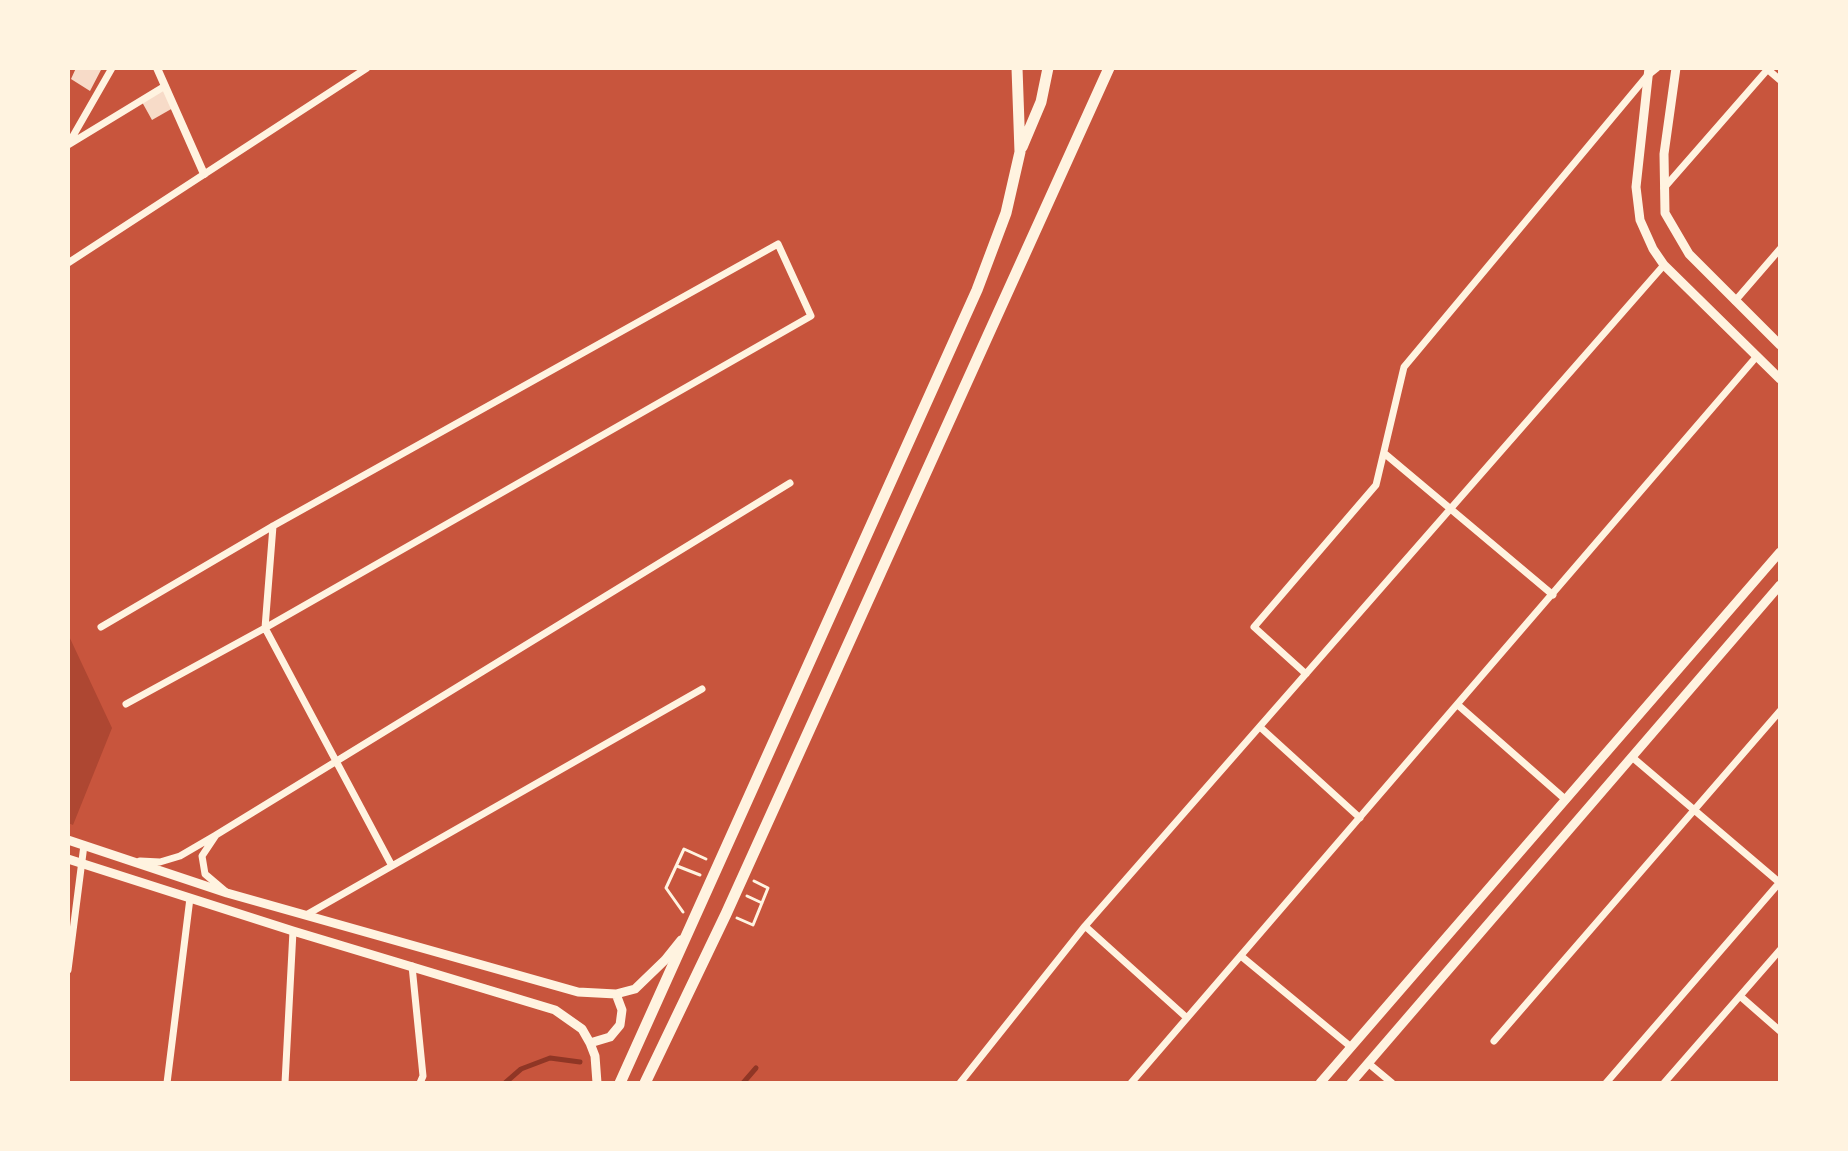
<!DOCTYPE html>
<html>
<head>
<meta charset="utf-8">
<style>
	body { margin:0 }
	#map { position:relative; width:1848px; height:1151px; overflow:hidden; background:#c8553d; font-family:Ubuntu,sans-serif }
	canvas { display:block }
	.frame { position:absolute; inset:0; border:70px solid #fff3e0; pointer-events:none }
</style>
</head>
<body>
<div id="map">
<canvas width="1848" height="1151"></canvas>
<div class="frame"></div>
</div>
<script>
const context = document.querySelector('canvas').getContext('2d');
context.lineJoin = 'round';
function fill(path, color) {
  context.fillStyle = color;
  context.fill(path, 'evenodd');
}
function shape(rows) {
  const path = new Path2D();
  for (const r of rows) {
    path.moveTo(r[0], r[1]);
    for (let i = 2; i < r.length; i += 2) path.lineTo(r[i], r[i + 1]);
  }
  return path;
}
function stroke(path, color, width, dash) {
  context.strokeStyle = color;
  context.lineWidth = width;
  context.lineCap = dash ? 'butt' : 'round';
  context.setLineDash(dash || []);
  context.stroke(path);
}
const green = shape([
	[68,634,112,728,73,825,68,823]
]);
const stream = shape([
	[505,1083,521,1069,550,1058,580,1062],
	[743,1083,756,1068]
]);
const building = shape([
	[76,68,102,68,90,91,71,79],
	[164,89,173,108,152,120,142,102]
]);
const path = shape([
	[677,866,700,875],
	[747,896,762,903],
	[683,912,666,888,684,849,706,859],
	[737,918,753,925,768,888,754,881]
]);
const minor = shape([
	[1766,68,1780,80],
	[69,143,112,68],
	[68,145,165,86],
	[1664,188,1768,69],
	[68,263,367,68],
	[1735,301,1780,249],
	[1384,453,1553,595],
	[273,526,265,628,392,866],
	[101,627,273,526,778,244,811,316,265,628,126,704],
	[1306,674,1254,627,1376,485,1404,367,1647,76,1657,68],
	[1458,705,1566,800],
	[1260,727,1360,818],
	[1632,757,1780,883],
	[216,835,790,483],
	[140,861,160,862,180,856,216,835,202,856,205,874,225,891],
	[306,915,702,689],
	[1085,926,1187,1018],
	[1241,956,1351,1047],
	[412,966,423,1076,420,1083],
	[68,970,84,845],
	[1740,996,1780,1031],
	[1494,1041,1780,711],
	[1368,1063,1392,1083],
	[167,1083,190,898],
	[285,1083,293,931],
	[960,1083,1085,926,1664,265],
	[1131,1083,1757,356],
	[1606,1083,1780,882],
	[1664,1083,1780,950]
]);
const tertiary = shape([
	[157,68,204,174]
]);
const secondary = shape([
	[1649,68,1636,187,1640,220,1653,249,1664,265,1780,379],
	[1676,68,1664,154,1665,213,1689,254,1780,345],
	[68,840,227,893,578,992,616,994,635,989,665,960,681,940],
	[68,859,293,931,555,1010,582,1029,590,1043,595,1056,597,1083],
	[590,1043,610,1037,620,1025,622,1010,616,994],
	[1320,1083,1780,552],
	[1351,1083,1780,585]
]);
const trunk = shape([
	[1022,147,1041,102,1048,68],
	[620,1083,977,290,1006,213,1020,152,1017,68],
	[645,1083,726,914,1109,68]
]);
fill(green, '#ae4732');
stroke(stream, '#8f3625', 5);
fill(building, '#f7dbc8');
stroke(path, '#fff3e0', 3);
stroke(minor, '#fff3e0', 7);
stroke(tertiary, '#fff3e0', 8);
stroke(secondary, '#fff3e0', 9);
stroke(trunk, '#fff3e0', 11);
</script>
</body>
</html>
